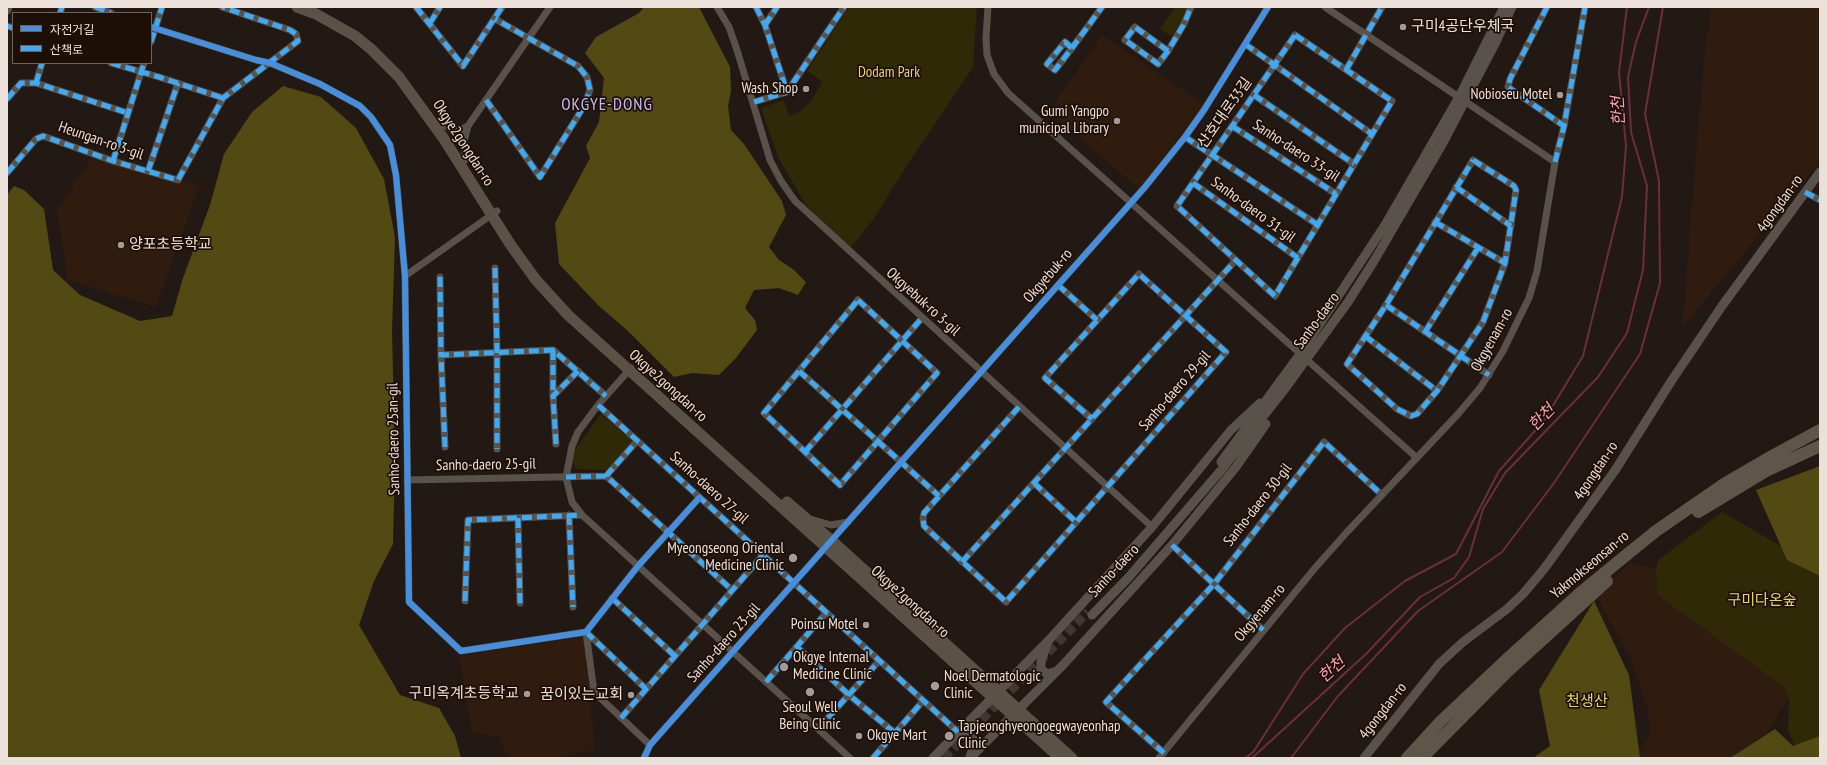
<!DOCTYPE html>
<html>
<head>
<meta charset="utf-8">
<style>
	body { margin:0 }
	#map { position:relative; width:1827px; height:765px; overflow:hidden; background:#221914; font-family:"PT Sans Narrow","Noto Sans KR",sans-serif }
	canvas { display:block }
	.frame { position:absolute; inset:0; border:8px solid #ece0da; pointer-events:none }
	.legend { position:absolute; left:12px; top:12px; width:140px; height:52px; box-sizing:border-box; background:#1e0f06; border:1px solid #70635b; margin:0; padding:5px 7px; list-style:none; font-size:12px; color:#ece0da }
	.legend li { display:flex; align-items:center; gap:8px; height:20px }
	.legend b { width:20px; border:1px solid #70635b }
</style>
</head>
<body>
<div id="map">
<canvas width="1827" height="765"></canvas>
<div class="frame"></div>
<ul class="legend">
<li><b style="height:5px;background:#468fdf"></b>자전거길</li>
<li><b style="height:5px;background:#3fa9f5"></b>산책로</li>
</ul>
</div>
<script>
const context = document.querySelector('canvas').getContext('2d');
context.lineJoin = 'round';
function fill(path, color) {
  context.fillStyle = color;
  context.fill(path, 'evenodd');
}
function shape(rows) {
  const path = new Path2D();
  for (const r of rows) {
    path.moveTo(r[0], r[1]);
    for (let i = 2; i < r.length; i += 2) path.lineTo(r[i], r[i + 1]);
  }
  return path;
}
function stroke(path, color, width, dash) {
  context.strokeStyle = color;
  context.lineWidth = width;
  context.lineCap = dash ? 'butt' : 'round';
  context.setLineDash(dash || []);
  context.stroke(path);
}
function drawText(font, color, halo, rows, align = 'center') {
  context.font = font + ' "PT Sans Narrow","Noto Sans KR",sans-serif';
  context.lineWidth = 3.5;
  context.setLineDash([]);
  context.textBaseline = 'middle';
  context.strokeStyle = halo;
  context.fillStyle = color;
  for (const [text, x, y, turn = 0] of rows) {
    context.save();
    context.translate(x, y);
    context.rotate((+turn || 0) * Math.PI / 180);
    context.textAlign = isNaN(turn) ? turn : align;
    if (halo) context.strokeText(text, 0, 0);
    context.fillText(text, 0, 0);
    context.restore();
  }
}
const built = shape([
	[1711,7,1820,7,1820,161,1682,328,1704,60],
	[1102,35,1204,104,1139,189,1049,111],
	[96,151,199,186,156,307,68,280,57,210],
	[1630,563,1656,568,1657,595,1784,687,1789,697,1767,733,1730,758,1640,758,1639,755,1651,730,1647,707,1633,664,1596,595],
	[584,637,595,750,557,758,507,758,500,737,472,732,459,656]
]);
const green = shape([
	[849,7,977,7,973,67,907,165,873,220,848,251,804,202,778,157,761,108,784,100,789,116,799,112,809,103,823,82,807,71],
	[1175,7,1188,7,1181,24,1171,36,1160,29],
	[601,414,632,441,607,470,576,469,571,460,576,448],
	[1722,512,1798,556,1820,571,1820,758,1800,758,1788,730,1789,697,1784,687,1657,595,1656,568,1658,560]
]);
const forest = shape([
	[644,7,699,7,700,9,730,67,731,91,728,106,731,130,744,144,782,201,786,215,769,247,779,260,794,270,806,282,798,295,779,288,754,290,745,308,755,320,757,330,736,358,719,375,692,373,674,377,628,331,598,305,559,264,555,223,590,158,586,146,599,122,604,78,585,53,596,37,639,13],
	[283,86,321,97,356,128,384,179,395,237,392,331,395,460,393,544,374,581,359,625,400,695,439,708,455,736,461,758,7,758,7,195,14,186,24,190,44,209,53,270,80,295,140,321,172,316,183,278,210,205,224,154,252,112],
	[1820,466,1820,576,1787,560,1756,490],
	[1594,601,1629,675,1640,758,1533,758,1550,746,1539,690],
	[1775,729,1793,746,1820,736,1820,758,1730,758]
]);
const stream = shape([
	[1246,758,1254,751,1303,674,1345,628,1405,581,1456,554,1499,471,1543,422,1583,356,1622,197,1626,146,1619,72,1627,7],
	[1252,758,1366,654,1420,597,1454,578,1469,557,1483,509,1505,473,1598,377,1627,333,1643,270,1647,186,1631,132,1628,77,1636,42,1649,7],
	[1291,758,1338,696,1418,611,1502,552,1554,483,1640,354,1660,283,1659,181,1645,114,1663,7]
]);
const tertiaryTunnel = shape([
	[944,758,1088,612]
]);
const minor = shape([
	[95,7,111,13],
	[416,7,463,66,502,7],
	[717,7,729,27,737,50,770,160,781,181,795,201,1152,527],
	[756,7,765,25,787,92],
	[988,7,986,38,987,55,994,74,1008,93,1417,458],
	[1325,7,1555,162],
	[1547,7,1510,79,1508,87,1564,126],
	[60,13,62,7],
	[430,23,440,7],
	[765,25,777,7],
	[7,26,13,28],
	[151,27,256,60,270,63,320,84,360,106,371,117,390,145,396,175,405,276,409,602,461,651,586,632,638,566,699,498],
	[1295,35,1392,101,1275,296,1177,206,1295,35],
	[151,42,162,7],
	[1245,44,1372,134],
	[1072,48,1065,42,1047,64,1055,70,1072,48,1102,7],
	[1168,51,1135,27,1125,40,1158,64,1168,51,1184,24,1191,7],
	[111,63,159,77,223,98],
	[1346,70,1382,7],
	[36,83,42,63],
	[1254,95,1354,164],
	[7,99,21,83,36,83,128,113],
	[486,100,540,177,584,106,590,90,587,77,578,66,495,19],
	[754,102,787,92,844,7],
	[443,125,458,131,468,126],
	[1232,126,1336,194],
	[1185,137,1318,225],
	[465,160,464,141,468,126,550,7],
	[1473,160,1514,186,1516,190,1505,263,1483,322,1437,391,1417,414,1411,416,1397,409,1347,364,1386,305,1473,160],
	[113,161,144,63],
	[148,171,178,83],
	[7,173,36,139,43,136,113,161,178,180,223,98,298,41,296,34,290,30,222,7],
	[1193,183,1298,258],
	[1456,187,1511,226],
	[1805,192,1820,200],
	[1435,222,1505,263],
	[495,268,497,352,497,449],
	[405,276,497,211],
	[440,277,441,355],
	[1058,285,1097,320],
	[858,300,937,373,840,485,764,413,858,300],
	[1386,305,1489,375],
	[1425,332,1478,248],
	[1365,336,1437,391],
	[553,350,553,396],
	[631,368,598,405,578,432,572,446,566,477,572,502,582,515,850,758],
	[799,371,939,496],
	[598,405,958,732],
	[1019,407,924,513,923,519,924,526,1006,602,1226,352,1139,274,1045,378,1092,419],
	[556,444,553,396,578,371],
	[445,447,441,355,553,350,606,396],
	[805,452,922,318],
	[606,476,637,441],
	[407,480,606,476,732,590],
	[1034,483,1076,522],
	[569,515,573,607],
	[518,518,520,603],
	[810,519,831,525,848,522],
	[1172,545,1263,630],
	[962,562,1236,260],
	[612,598,675,656],
	[465,601,468,520,582,515],
	[586,632,594,692,650,745],
	[586,632,646,689],
	[797,647,849,695,895,733],
	[766,682,826,613],
	[621,718,763,555],
	[818,729,879,661],
	[1164,753,1106,702,1214,584,1324,442,1382,495],
	[644,758,650,745,1145,187,1185,137,1204,110,1268,7],
	[873,758,923,701],
	[1159,758,1315,568,1347,532,1458,414,1480,388,1503,351,1529,298,1537,271,1555,162,1564,126,1585,7]
]);
const tertiary = shape([
	[7,10,8,7],
	[1221,462,1300,354,1385,225,1459,97,1504,7],
	[1092,615,1128,578,1223,468,1284,390,1348,302,1374,261,1443,143,1496,42,1512,7],
	[1047,644,1041,662,1041,669,1047,674,1057,671],
	[958,732,966,734,973,739,974,745,970,757],
	[933,758,1048,641,1152,527,1231,430,1260,403],
	[970,758,1063,665,1172,545,1236,467,1266,424],
	[1364,758,1439,664,1463,642,1507,609,1523,594,1544,569,1616,469,1672,380,1722,306,1820,172]
]);
const primary = shape([
	[297,7,316,14,355,36,371,49,399,77,444,139,510,244,536,280,568,315,1060,758],
	[787,502,832,541,1072,758]
]);
const trunk = shape([
	[1698,512,1766,471,1820,446],
	[1407,758,1441,721,1509,657,1580,593,1630,552,1656,531,1724,484,1772,456,1820,430],
	[1422,758,1507,672,1607,581]
]);
const quiet = shape([
	[95,7,111,13],
	[416,7,463,66,502,7],
	[756,7,765,25,787,92],
	[1547,7,1510,79,1508,87,1564,126],
	[60,13,62,7],
	[430,23,440,7],
	[765,25,777,7],
	[7,26,13,28],
	[1295,35,1392,101,1275,296,1177,206,1295,35],
	[151,42,162,7],
	[1245,44,1372,134],
	[1072,48,1065,42,1047,64,1055,70,1072,48,1102,7],
	[1168,51,1135,27,1125,40,1158,64,1168,51,1184,24,1191,7],
	[111,63,159,77,223,98],
	[1346,70,1382,7],
	[36,83,42,63],
	[1254,95,1354,164],
	[7,99,21,83,36,83,128,113],
	[486,100,540,177,584,106,590,90,587,77,578,66,495,19],
	[754,102,787,92,844,7],
	[1232,126,1336,194],
	[1185,137,1318,225],
	[1473,160,1514,186,1516,190,1505,263,1483,322,1437,391,1417,414,1411,416,1397,409,1347,364,1386,305,1473,160],
	[113,161,144,63],
	[1555,162,1564,126,1585,7],
	[148,171,178,83],
	[7,173,36,139,43,136,113,161,178,180,223,98,298,41,296,34,290,30,222,7],
	[1193,183,1298,258],
	[1456,187,1511,226],
	[1805,192,1820,200],
	[1435,222,1505,263],
	[495,268,497,352,497,449],
	[440,277,441,355],
	[1058,285,1097,320],
	[858,300,937,373,840,485,764,413,858,300],
	[1386,305,1489,375],
	[1425,332,1478,248],
	[1365,336,1437,391],
	[553,350,553,396],
	[799,371,939,496],
	[598,405,958,732],
	[1019,407,924,513,923,519,924,526,1006,602,1226,352,1139,274,1045,378,1092,419],
	[556,444,553,396,578,371],
	[445,447,441,355,553,350,606,396],
	[805,452,922,318],
	[606,476,637,441],
	[566,477,606,476,732,590],
	[1034,483,1076,522],
	[569,515,573,607],
	[518,518,520,603],
	[1172,545,1263,630],
	[962,562,1236,260],
	[612,598,675,656],
	[465,601,468,520,582,515],
	[586,632,646,689],
	[797,647,849,695,895,733],
	[766,682,826,613],
	[621,718,763,555],
	[818,729,879,661],
	[1164,753,1106,702,1214,584,1324,442,1382,495],
	[873,758,923,701]
]);
const cycleway = shape([
	[151,27,256,60,270,63,320,84,360,106,371,117,390,145,396,175,405,276,409,602,461,651,586,632,638,566,699,498],
	[644,758,650,745,1145,187,1185,137,1204,110,1268,7]
]);
const markers = [
	[1403,27,4,"#a59a95"],
	[806,89,4,"#a59a95"],
	[1560,95,4,"#a59a95"],
	[1117,121,4,"#a59a95"],
	[121,245,4,"#a59a95"],
	[793,558,5,"#a59a95"],
	[866,625,4,"#a59a95"],
	[784,667,5,"#a59a95"],
	[935,686,5,"#a59a95"],
	[810,692,5,"#a59a95"],
	[527,694,4,"#a59a95"],
	[631,695,4,"#a59a95"],
	[859,736,4,"#a59a95"],
	[949,736,5,"#a59a95"]
];
const poiNames = [
	["구미4공단우체국",1411,27,"left"],
	["Wash Shop",798,89],
	["Nobioseu Motel",1552,95],
	["Gumi Yangpo",1109,112],
	["municipal Library",1109,129],
	["양포초등학교",129,245,"left"],
	["Myeongseong Oriental",784,549],
	["Medicine Clinic",784,566],
	["Poinsu Motel",858,625],
	["Okgye Internal",793,658,"left"],
	["Medicine Clinic",793,675,"left"],
	["Noel Dermatologic",944,677,"left"],
	["Clinic",944,694,"left"],
	["구미옥계초등학교",519,694],
	["꿈이있는교회",623,695],
	["Seoul Well",810,708,"center"],
	["Being Clinic",810,725,"center"],
	["Tapjeonghyeongoegwayeonhap",958,727,"left"],
	["Clinic",958,744,"left"],
	["Okgye Mart",867,736,"left"]
];
const parkNames = [
	["Dodam Park",889,73],
	["구미다온숲",1762,601],
	["천생산",1587,702]
];
const streetNames = [
	["산호대로33길",1225,113,-55],
	["Heungan-ro 3-gil",101,141,19],
	["Okgye2gongdan-ro",463,143,57],
	["Sanho-daero 33-gil",1296,151,33],
	["4gongdan-ro",1780,204,-54],
	["Sanho-daero 31-gil",1253,210,36],
	["Okgyebuk-ro",1048,276,-49],
	["Okgyebuk-ro 3-gil",923,302,42],
	["Sanho-daero",1317,321,-54],
	["Okgyenam-ro",1492,340,-61],
	["Okgye2gongdan-ro",668,386,42],
	["Sanho-daero 29-gil",1175,391,-49],
	["Sanho-daero 25an-gil",394,439,-91],
	["Sanho-daero 25-gil",486,465,-1],
	["4gongdan-ro",1596,471,-56],
	["Sanho-daero 27-gil",709,488,42],
	["Sanho-daero 30-gil",1258,505,-52],
	["Yakmokseonsan-ro",1590,565,-40],
	["Sanho-daero",1114,571,-47],
	["Okgye2gongdan-ro",910,602,42],
	["Okgyenam-ro",1260,613,-50],
	["Sanho-daero 23-gil",724,643,-48],
	["4gongdan-ro",1383,711,-52]
];
const waterNames = [
	["한천",1619,111,-93],
	["한천",1542,418,-46],
	["한천",1332,670,-42]
];
const quarterNames = [
	["OKGYE-DONG",607,105]
];
fill(built, '#301c0f');
fill(green, '#2f2907');
fill(forest, '#524913');
stroke(stream, '#6c2d41', 2);
stroke(tertiaryTunnel, '#403732', 9, [9, 4.5]);
stroke(minor, '#59524a', 7);
stroke(tertiary, '#59524a', 9);
stroke(primary, '#5b5247', 11);
stroke(trunk, '#5f564a', 12);
stroke(quiet, '#3fa9f5', 5, [10, 5]);
stroke(cycleway, '#468fdf', 6);
for (const [x, y, r, color] of markers) {
  const dot = new Path2D();
  dot.arc(x, y, r, 0, 2 * Math.PI);
  context.fillStyle = color;
  context.fill(dot);
  stroke(dot, '#1e0f06', 1.5);
}
drawText('15px', '#ece0da', '#1e0f06', poiNames, 'right');
drawText('15px', '#e4d469', '#1e0f06', parkNames);
drawText('15px', '#ece0da', '#1e0f06', streetNames);
drawText('italic 16px', '#f8a3b9', '#1e0f06', waterNames);
context.letterSpacing = '1px';
drawText('17px', '#c2bcf5', '#1e0f06', quarterNames);
context.letterSpacing = '0px';
</script>
</body>
</html>
